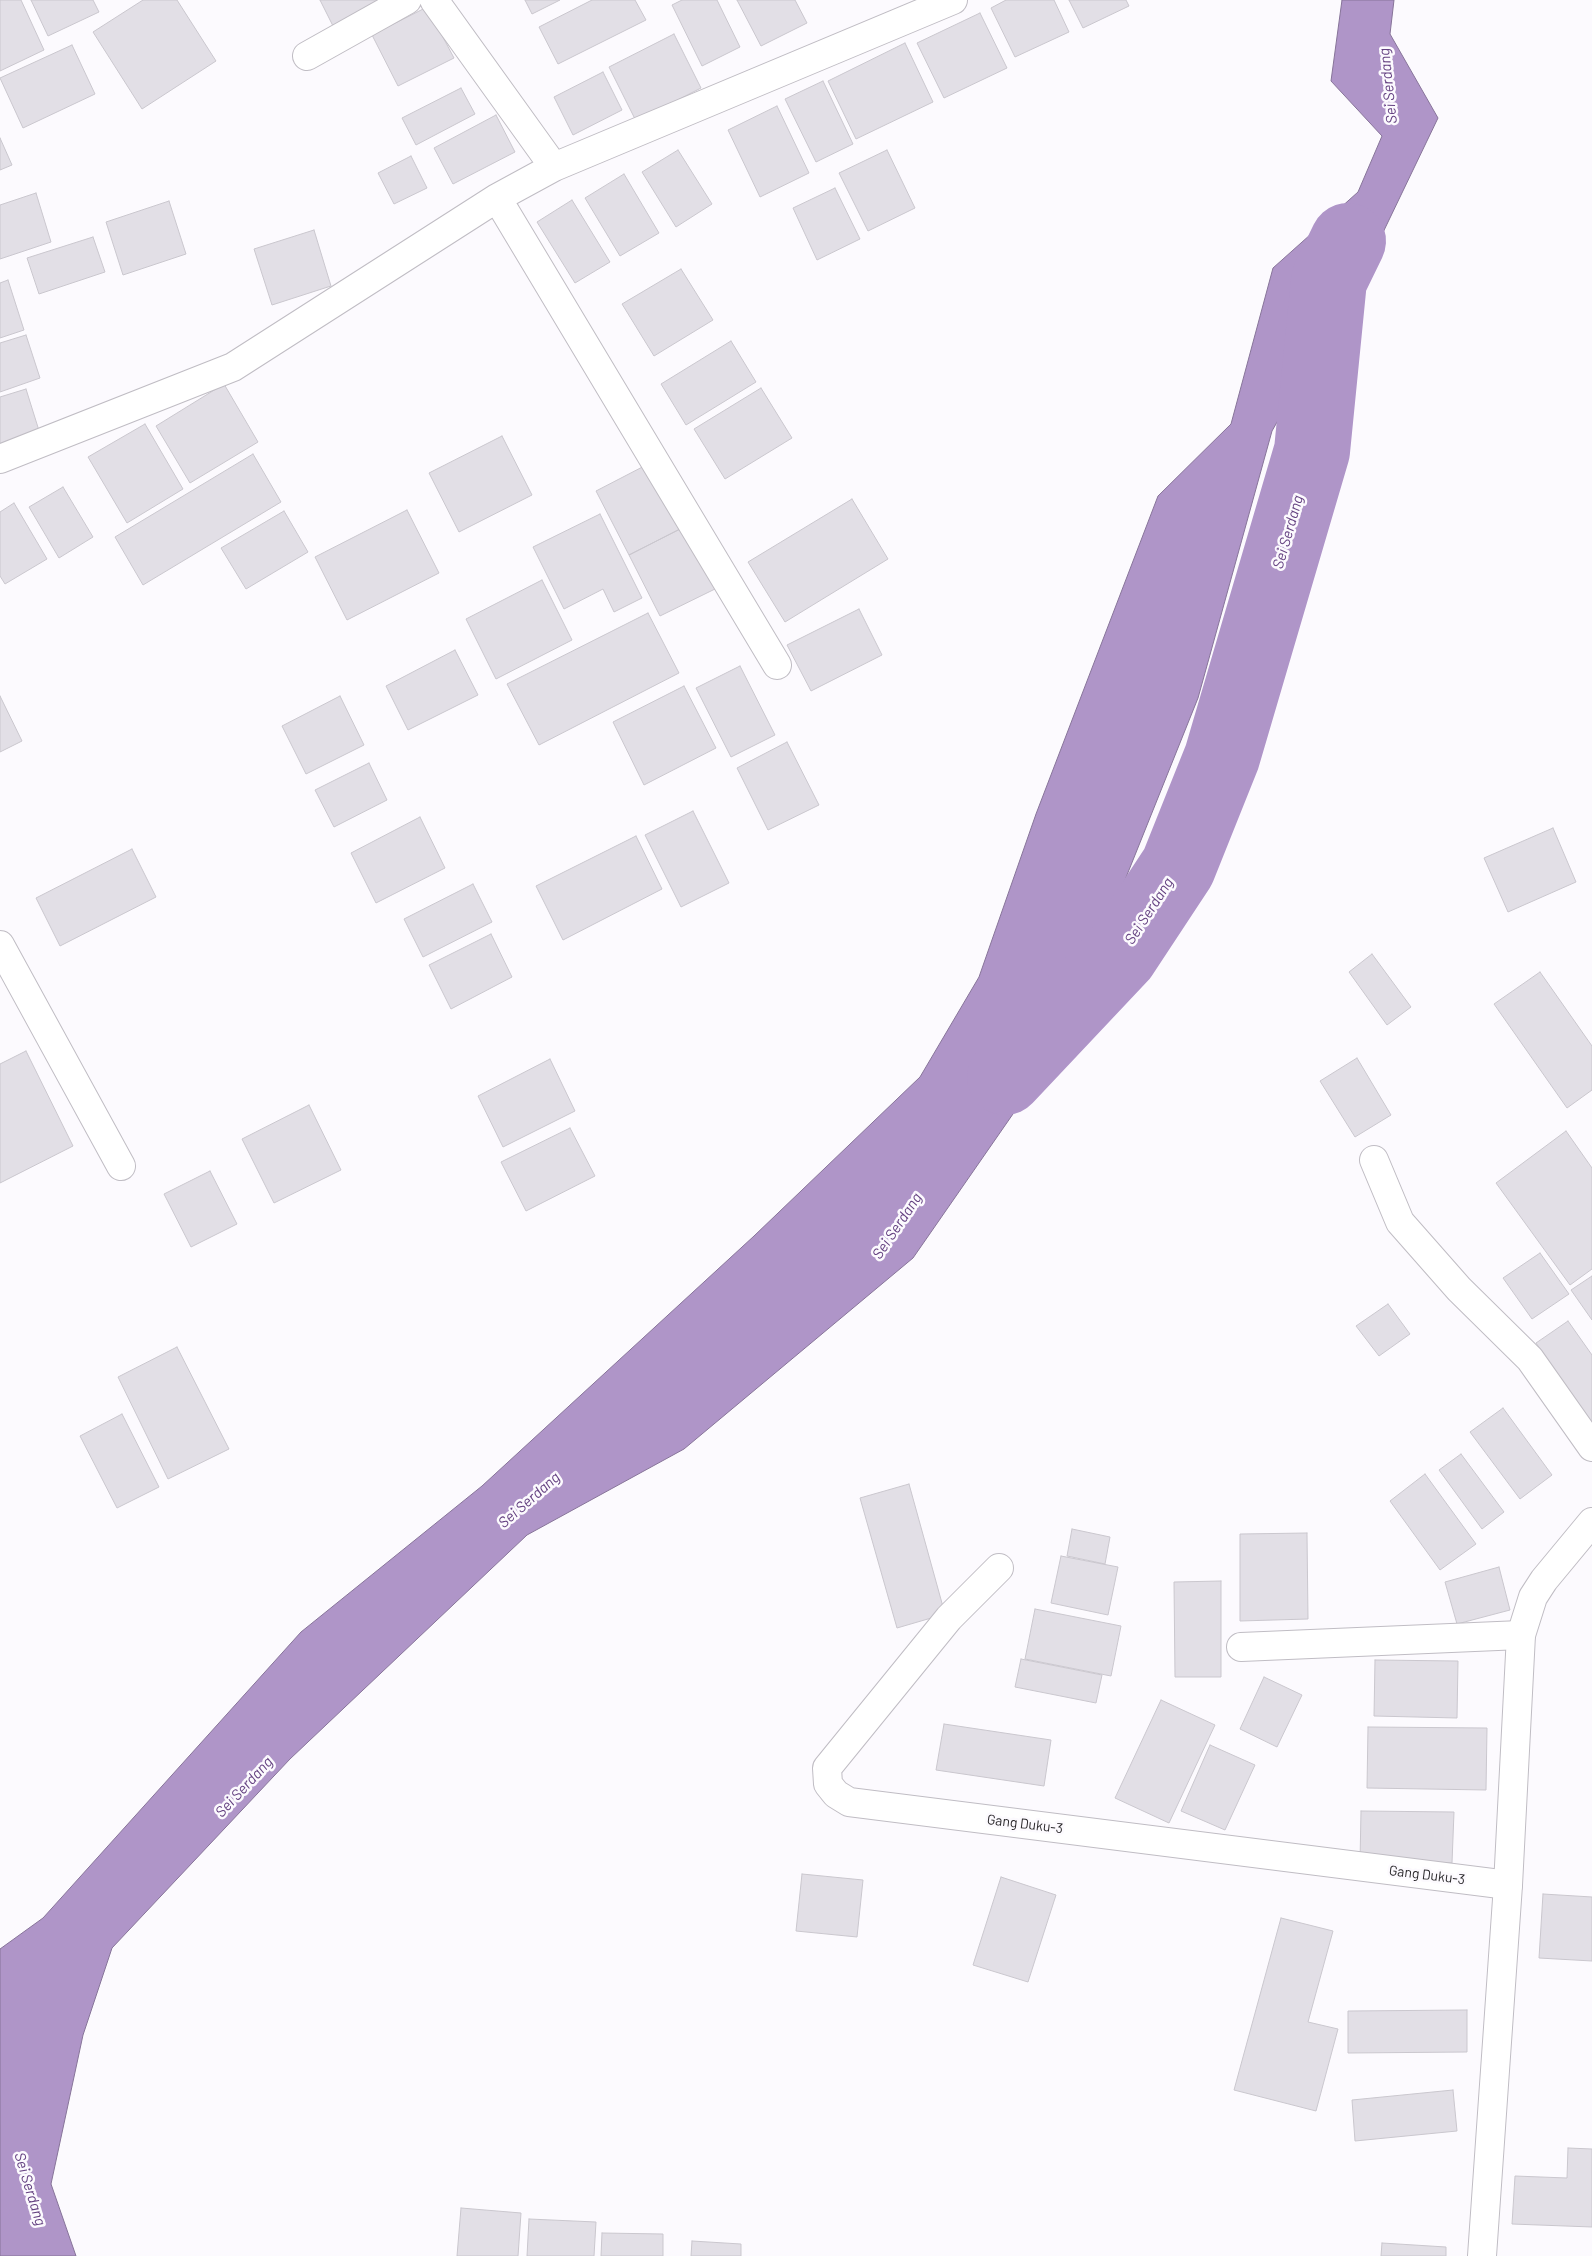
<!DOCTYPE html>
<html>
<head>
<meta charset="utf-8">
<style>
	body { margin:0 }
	canvas { display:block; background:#fcfafe }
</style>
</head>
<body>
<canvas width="1592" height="2256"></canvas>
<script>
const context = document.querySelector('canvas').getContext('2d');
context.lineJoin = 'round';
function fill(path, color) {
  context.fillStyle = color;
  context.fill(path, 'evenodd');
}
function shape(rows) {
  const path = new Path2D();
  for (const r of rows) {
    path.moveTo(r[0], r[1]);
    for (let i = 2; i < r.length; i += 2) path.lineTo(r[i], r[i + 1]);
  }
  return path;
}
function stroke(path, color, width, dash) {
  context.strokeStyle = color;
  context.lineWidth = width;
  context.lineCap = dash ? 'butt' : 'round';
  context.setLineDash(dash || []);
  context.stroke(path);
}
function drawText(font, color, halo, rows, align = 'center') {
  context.font = font + ' Barlow,sans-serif';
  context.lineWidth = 5;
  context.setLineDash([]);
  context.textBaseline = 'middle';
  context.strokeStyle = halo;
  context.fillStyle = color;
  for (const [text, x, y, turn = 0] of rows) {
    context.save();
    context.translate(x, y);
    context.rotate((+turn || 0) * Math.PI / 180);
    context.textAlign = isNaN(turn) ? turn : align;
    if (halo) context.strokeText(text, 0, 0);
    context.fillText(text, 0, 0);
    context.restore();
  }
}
const water = shape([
	[1342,0,1394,0,1390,34,1438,118,1376,247,1272,431,1198,698,1056,1052,913,1258,684,1449,527,1535,290,1759,112,1948,83,2035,51,2184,76,2256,0,2256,0,1949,43,1918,301,1632,482,1486,754,1236,920,1077,979,977,1036,814,1158,496,1231,424,1273,268,1358,192,1382,136,1331,81,1342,0]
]);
const river = shape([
	[1005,1077,1120,955,1178,867,1222,757,1312,451,1329,280,1348,241]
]);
const building = shape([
	[0,0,21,0,44,50,0,71,0,0],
	[31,0,93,0,99,12,48,36,31,0],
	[143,0,177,0,216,61,142,109,93,32,143,0],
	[320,0,389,0,334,28,320,0],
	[525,0,560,0,532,14,525,0],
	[592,0,635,0,646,20,558,64,539,27,592,0],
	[682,0,717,0,740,47,702,66,672,5,682,0],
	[737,0,795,0,807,23,761,46,737,0],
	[1006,0,1054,0,1069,32,1015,57,991,8,1006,0],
	[1069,0,1126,0,1129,6,1083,28,1069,0],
	[427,7,454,58,398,86,372,35,427,7],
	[980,13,1007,68,944,98,917,43,980,13],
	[674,34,701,88,636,121,609,67,674,34],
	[905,43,933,102,856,139,828,81,905,43],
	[72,45,95,94,23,128,0,78,72,45],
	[603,72,622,110,573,135,554,97,603,72],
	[823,81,853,144,816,162,785,99,823,81],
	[461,88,475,114,416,145,402,118,461,88],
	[777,106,809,173,760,197,728,130,777,106],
	[496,115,515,152,453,184,434,148,496,115],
	[0,138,12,165,0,170,0,138],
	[678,150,712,204,676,227,642,172,678,150],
	[887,150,915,208,868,231,839,173,887,150],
	[411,156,427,188,394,204,378,173,411,156],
	[624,174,659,233,620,256,585,198,624,174],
	[835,188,860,239,817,260,793,208,835,188],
	[36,193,51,242,0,259,0,205,36,193],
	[572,200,610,262,575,283,537,222,572,200],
	[169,201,186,254,123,275,106,222,169,201],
	[314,230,331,286,272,305,254,249,314,230],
	[93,237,105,272,39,294,27,258,93,237],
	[681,269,713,320,654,356,622,304,681,269],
	[8,280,24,330,0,338,0,283,8,280],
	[26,335,40,378,0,392,0,343,26,335],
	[731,341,756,382,686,425,661,384,731,341],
	[224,384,258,442,190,483,156,426,224,384],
	[761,388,792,438,725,479,694,429,761,388],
	[26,389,41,437,0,451,0,397,26,389],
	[145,424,183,489,127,523,88,457,145,424],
	[502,436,532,495,459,532,429,473,502,436],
	[253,454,281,502,143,585,115,537,253,454],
	[652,462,684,527,629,555,596,491,652,462],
	[63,487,93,537,59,558,29,507,63,487],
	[852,499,888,559,785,622,748,562,852,499],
	[14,503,47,559,5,584,0,576,0,512,14,503],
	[407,510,439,573,347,620,315,557,407,510],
	[284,511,308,552,246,589,221,548,284,511],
	[600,514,642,598,614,612,603,589,564,609,533,547,600,514],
	[684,527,715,589,660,616,629,555,684,527],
	[542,580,572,640,496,679,466,619,542,580],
	[859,609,882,655,811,691,787,645,859,609],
	[648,613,679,673,539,745,507,684,648,613],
	[455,650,478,695,408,730,386,686,455,650],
	[740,666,775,735,731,757,696,688,740,666],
	[684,686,716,748,644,785,613,722,684,686],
	[0,696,22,741,0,752,0,696],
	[340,696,364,745,306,774,282,726,340,696],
	[787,742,819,805,768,830,737,768,787,742],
	[369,763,387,800,334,827,315,790,369,763],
	[693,811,729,883,681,907,645,835,693,811],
	[420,817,445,868,376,903,351,853,420,817],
	[1553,828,1576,882,1508,912,1484,858,1553,828],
	[636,836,662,889,563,940,536,886,636,836],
	[132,849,156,897,60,946,36,898,132,849],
	[473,884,492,922,423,957,404,919,473,884],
	[491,934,512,977,451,1009,429,965,491,934],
	[1372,954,1411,1007,1387,1025,1349,972,1372,954],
	[1540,972,1592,1046,1592,1090,1567,1108,1494,1004,1540,972],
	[26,1051,73,1146,0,1183,0,1064,26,1051],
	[1357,1058,1391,1115,1355,1137,1320,1081,1357,1058],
	[550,1059,575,1111,503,1147,478,1096,550,1059],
	[309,1105,341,1170,274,1203,242,1139,309,1105],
	[570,1128,595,1176,526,1211,501,1162,570,1128],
	[1566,1131,1592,1168,1592,1269,1570,1285,1496,1183,1566,1131],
	[210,1171,237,1224,191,1247,164,1194,210,1171],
	[1540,1253,1569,1294,1532,1319,1503,1278,1540,1253],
	[1592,1276,1592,1320,1571,1290,1592,1276],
	[1388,1304,1410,1334,1379,1356,1356,1326,1388,1304],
	[1568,1321,1592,1355,1592,1423,1536,1343,1568,1321],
	[177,1347,229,1449,168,1479,118,1377,177,1347],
	[1503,1408,1552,1475,1520,1499,1470,1432,1503,1408],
	[122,1414,159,1487,117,1508,80,1436,122,1414],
	[1461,1454,1504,1512,1482,1529,1439,1470,1461,1454],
	[1425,1474,1476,1544,1440,1570,1390,1501,1425,1474],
	[909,1484,945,1614,897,1628,860,1498,909,1484],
	[1072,1529,1110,1537,1105,1564,1067,1556,1072,1529],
	[1307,1533,1308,1619,1240,1621,1240,1534,1307,1533],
	[1061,1556,1118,1567,1108,1615,1051,1603,1061,1556],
	[1499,1567,1510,1610,1457,1624,1445,1582,1499,1567],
	[1221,1581,1221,1677,1175,1677,1174,1582,1221,1581],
	[1035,1609,1121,1626,1111,1676,1025,1659,1035,1609],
	[1021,1659,1102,1675,1096,1703,1015,1687,1021,1659],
	[1375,1660,1458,1661,1457,1718,1374,1716,1375,1660],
	[1264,1677,1302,1695,1277,1747,1240,1729,1264,1677],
	[1161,1700,1215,1725,1169,1823,1115,1798,1161,1700],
	[944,1724,1051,1740,1044,1786,936,1770,944,1724],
	[1368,1727,1487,1728,1486,1790,1367,1788,1368,1727],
	[1210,1745,1255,1765,1225,1830,1181,1811,1210,1745],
	[1361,1811,1454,1812,1452,1863,1360,1862,1361,1811],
	[802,1874,863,1880,857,1937,796,1931,802,1874],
	[1001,1877,1056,1895,1028,1982,973,1965,1001,1877],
	[1543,1894,1592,1897,1592,1961,1539,1958,1543,1894],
	[1281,1918,1333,1931,1308,2022,1338,2029,1316,2111,1234,2090,1281,1918],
	[1467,2010,1467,2052,1348,2053,1348,2011,1467,2010],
	[1453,2090,1457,2131,1355,2141,1352,2100,1453,2090],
	[1568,2148,1592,2149,1592,2227,1512,2224,1515,2176,1567,2178,1568,2148],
	[461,2208,521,2213,518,2256,457,2256,461,2208],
	[529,2219,596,2222,594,2256,527,2256,529,2219],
	[602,2233,663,2234,663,2256,601,2256,602,2233],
	[692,2241,741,2244,741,2256,691,2256,692,2241],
	[1382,2243,1446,2247,1446,2256,1381,2256,1382,2243]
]);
const minor = shape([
	[434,0,554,167],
	[307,56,407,0],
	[497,198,777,665],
	[0,459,233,367,497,198,554,167,953,0],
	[0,945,121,1166],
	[1374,1160,1400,1222,1459,1289,1530,1359,1592,1447],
	[999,1568,949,1618,827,1768,828,1784,836,1794,849,1802,1508,1885],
	[1241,1647,1521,1635]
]);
const tertiary = shape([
	[1482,2256,1508,1885,1521,1635,1533,1597,1544,1580,1592,1522]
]);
const streetNames = [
	["Gang Duku-3",1025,1824,7],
	["Gang Duku-3",1427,1875,7]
];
const waterNames = [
	["Sei Serdang",1388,86,-96],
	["Sei Serdang",1288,532,-74],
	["Sei Serdang",1149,911,-57],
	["Sei Serdang",897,1226,-56],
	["Sei Serdang",529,1500,-41],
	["Sei Serdang",244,1787,-47],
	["Sei Serdang",30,2189,73]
];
fill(water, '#af95c8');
stroke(water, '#877499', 1);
stroke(river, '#af95c8', 76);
fill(building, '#e2dfe6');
stroke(building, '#cac7ce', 1);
stroke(minor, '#c0bdc4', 30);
stroke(tertiary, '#c0bdc4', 30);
stroke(minor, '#fff', 28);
stroke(tertiary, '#fff', 28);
drawText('14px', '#2a282b', '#fcfafe', streetNames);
drawText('italic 15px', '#644181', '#fcfafe', waterNames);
</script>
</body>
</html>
